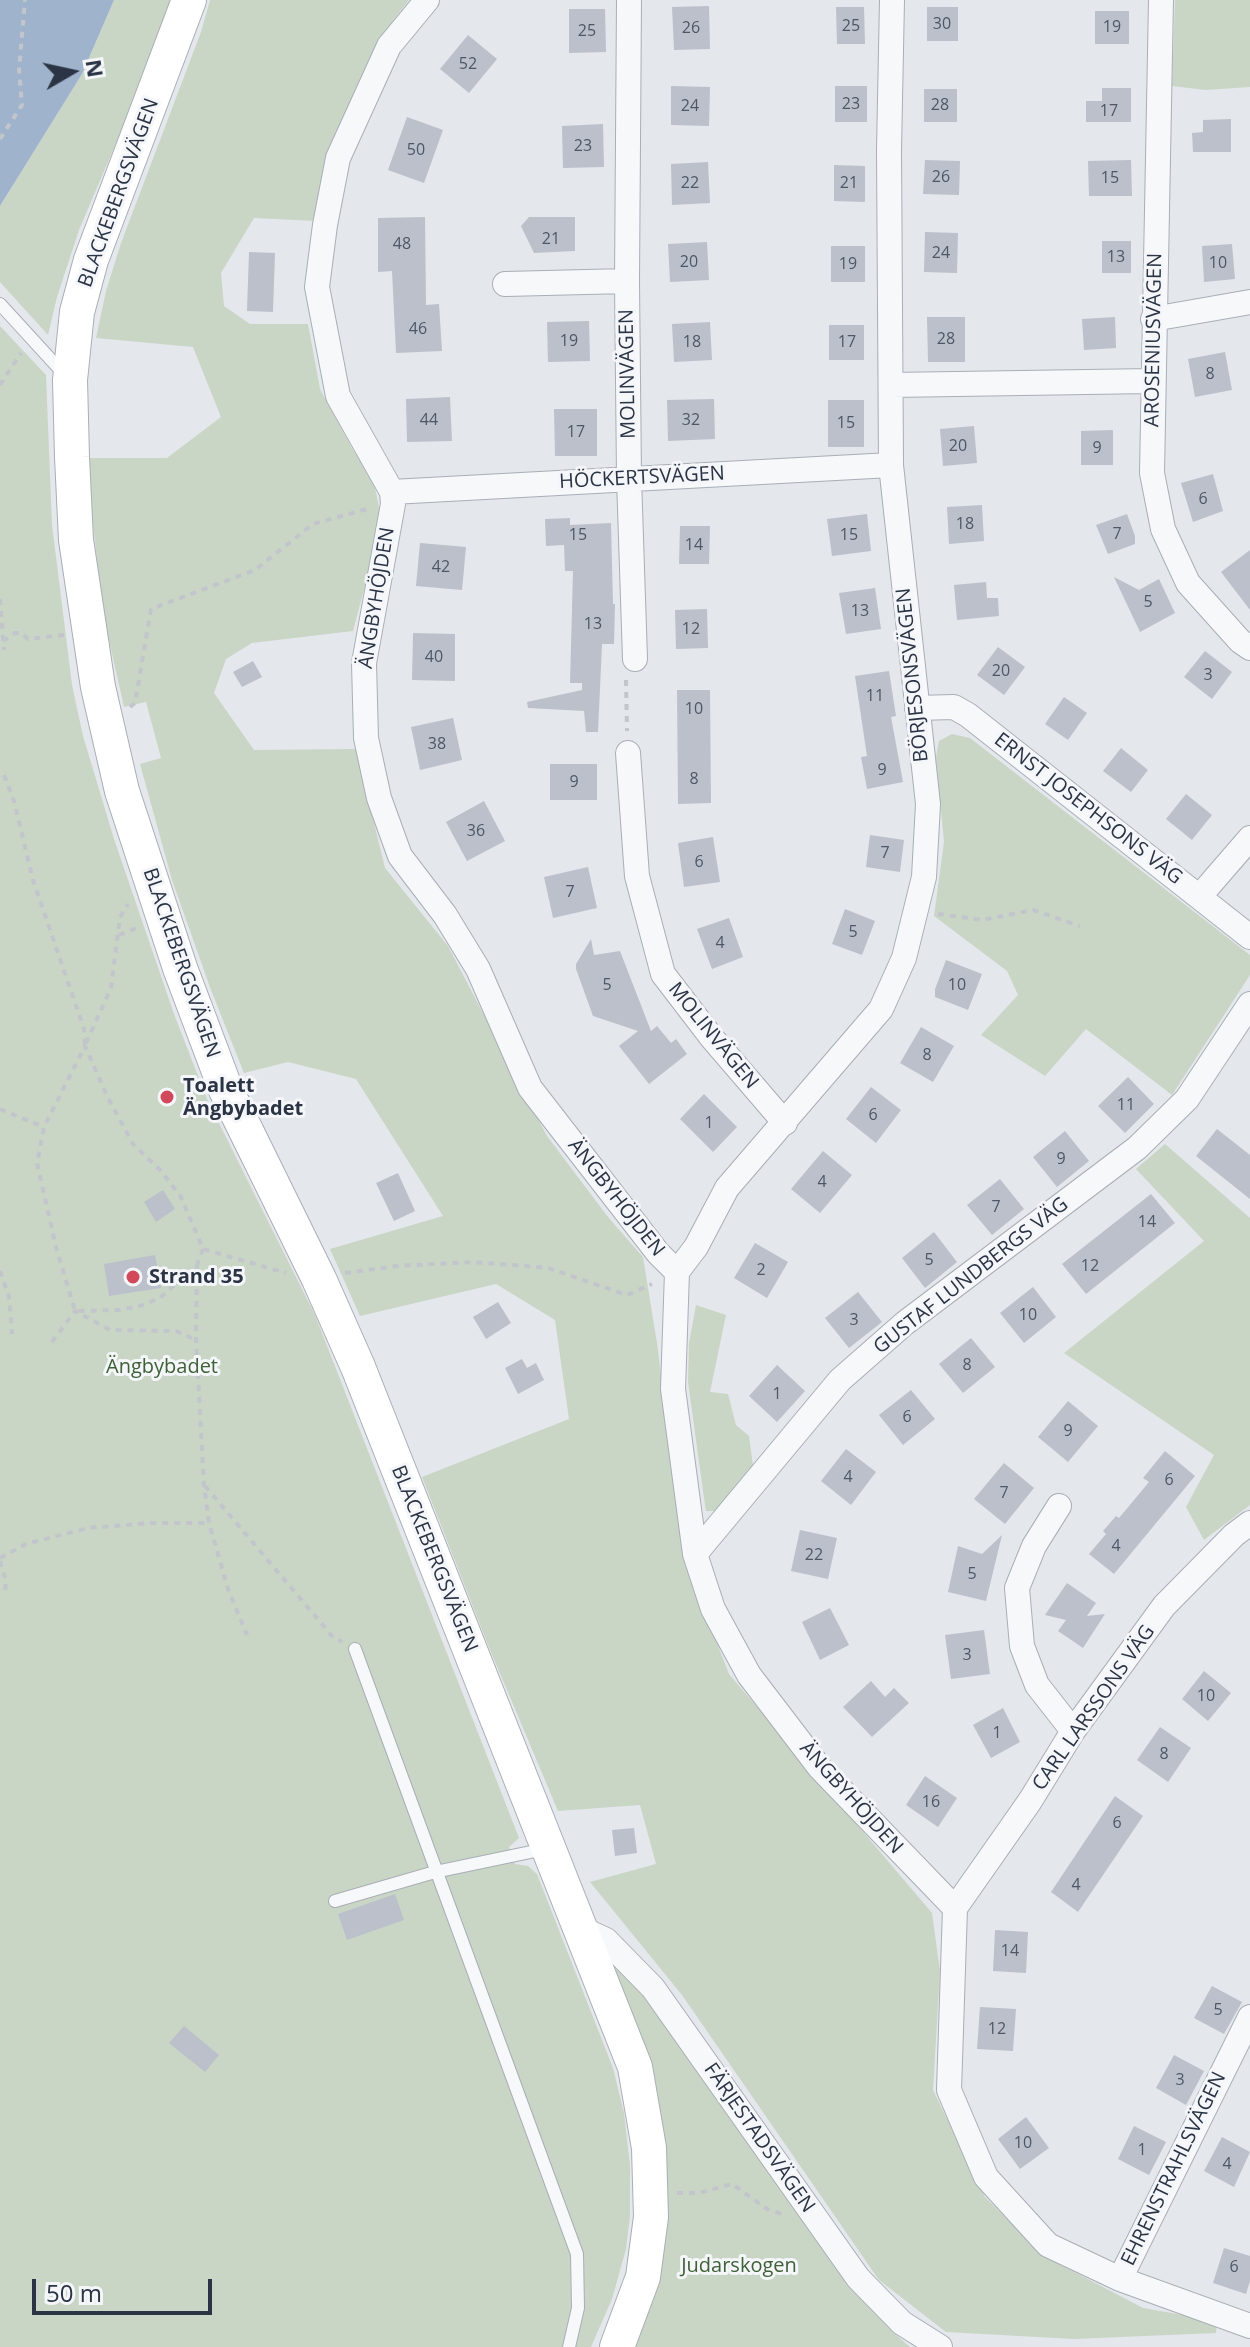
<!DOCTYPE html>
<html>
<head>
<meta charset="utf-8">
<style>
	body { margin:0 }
	#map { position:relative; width:1250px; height:2347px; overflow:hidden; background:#e4e7ec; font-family:"Open Sans",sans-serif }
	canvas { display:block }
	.north { position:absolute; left:32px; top:32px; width:80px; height:80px; -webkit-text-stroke:6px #f4f6f9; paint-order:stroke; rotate:81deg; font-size:22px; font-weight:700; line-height:32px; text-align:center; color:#2b3445 }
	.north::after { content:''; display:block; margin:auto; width:28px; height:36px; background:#2b3445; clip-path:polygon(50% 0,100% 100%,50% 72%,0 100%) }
	.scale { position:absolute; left:32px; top:2279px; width:180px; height:36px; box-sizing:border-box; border:4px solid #2b3445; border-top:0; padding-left:10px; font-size:24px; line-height:28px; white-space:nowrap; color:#2b3445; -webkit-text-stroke:6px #f4f6f9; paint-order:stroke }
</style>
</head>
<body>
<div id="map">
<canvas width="1250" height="2347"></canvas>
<div class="north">N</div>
<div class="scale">50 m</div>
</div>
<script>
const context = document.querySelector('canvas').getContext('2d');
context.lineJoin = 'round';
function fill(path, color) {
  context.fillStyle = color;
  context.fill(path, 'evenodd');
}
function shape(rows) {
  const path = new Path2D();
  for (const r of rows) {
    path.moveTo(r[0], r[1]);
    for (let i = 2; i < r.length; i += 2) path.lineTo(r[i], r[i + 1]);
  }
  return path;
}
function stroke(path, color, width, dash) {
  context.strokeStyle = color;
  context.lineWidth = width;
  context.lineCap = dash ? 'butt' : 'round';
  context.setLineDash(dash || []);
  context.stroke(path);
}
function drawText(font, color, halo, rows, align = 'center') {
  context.font = font + ' "Open Sans",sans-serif';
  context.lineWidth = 6;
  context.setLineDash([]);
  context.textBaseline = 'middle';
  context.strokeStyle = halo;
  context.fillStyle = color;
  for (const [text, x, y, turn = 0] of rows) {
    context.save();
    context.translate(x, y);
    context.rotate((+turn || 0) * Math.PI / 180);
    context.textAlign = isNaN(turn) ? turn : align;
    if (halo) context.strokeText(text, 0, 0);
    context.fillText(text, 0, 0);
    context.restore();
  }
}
const green = shape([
	[114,0,170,0,145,75,79,230,57,297,48,335,0,282,0,206,82,74],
	[210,0,409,0,392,22,329,154,316,221,254,218,221,273,224,306,250,324,308,324,320,389,353,450,373,479,382,521,353,631,252,643,226,659,214,693,254,750,356,749,385,868,448,946,547,1136,608,1217,643,1257,657,1343,684,1558,729,1674,932,1913,940,1971,933,2090,985,2197,1044,2256,1143,2308,1217,2321,1216,2333,1074,2339,946,2332,879,2280,682,1995,590,1882,656,1864,640,1805,558,1811,488,1645,422,1477,569,1419,555,1320,496,1284,360,1316,330,1249,443,1216,356,1079,288,1062,244,1073,211,990,172,880,140,764,161,758,146,702,124,707,104,618,90,500,89,458,167,458,221,417,193,347,96,338,106,291,121,243,201,32],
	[1175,0,1250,0,1250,87,1206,90,1172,86],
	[0,326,46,375,52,525,72,685,83,736,114,839,174,1014,207,1099,315,1315,519,1838,509,1847,515,1864,528,1866,537,1874,613,2068,624,2113,630,2165,630,2216,626,2249,612,2299,591,2347,0,2347],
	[952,734,970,738,1250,955,1250,975,1172,1095,1086,1029,1045,1076,981,1035,1018,995,1007,971,934,916,944,842,936,757,939,741],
	[1165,1144,1250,1218,1250,1505,1204,1540,1186,1507,1214,1455,1064,1353,1204,1241,1136,1169],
	[696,1305,726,1315,710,1392,728,1394,736,1425,749,1436,753,1466,716,1511,706,1511,705,1505,688,1382,689,1343],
	[610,1965,615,1966,630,1977,786,2197,893,2332,910,2347,630,2347,656,2276]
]);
const water = shape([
	[0,0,114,0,82,74,0,206]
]);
const building = shape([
	[709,6,710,49,674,50,672,7],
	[836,7,864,7,865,44,837,44],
	[927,7,958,7,958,41,927,41],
	[569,9,605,9,606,52,569,53],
	[1095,11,1129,11,1129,44,1095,44],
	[468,35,497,59,469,93,440,69],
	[671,86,710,87,709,126,671,125],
	[835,86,867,86,867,122,835,122],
	[1102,88,1131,88,1131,122,1086,122,1086,101,1102,101],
	[924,89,957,89,957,122,924,122],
	[407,117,443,130,424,183,388,170],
	[1231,119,1231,152,1193,152,1192,133,1203,132,1203,120],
	[603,124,604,167,563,168,562,126],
	[925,160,960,161,959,195,923,194],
	[1131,160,1132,196,1089,196,1088,161],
	[708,162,710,203,672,205,671,164],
	[834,165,865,166,865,202,834,201],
	[425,217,426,305,439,304,442,351,396,353,392,271,378,272,378,218],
	[529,217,575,217,575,251,534,253,521,226],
	[925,232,958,233,957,273,924,272],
	[1102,241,1131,241,1131,273,1102,273],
	[707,242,709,280,670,282,668,244],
	[1232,244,1235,279,1204,282,1202,246],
	[831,246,865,246,865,282,831,282],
	[249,252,275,253,273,312,247,311],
	[927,317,965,317,965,362,928,362],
	[1115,317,1116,348,1084,350,1082,319],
	[589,321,590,361,548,362,547,322],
	[710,322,712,360,674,362,672,324],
	[829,325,864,325,864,360,829,360],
	[1225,352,1232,390,1195,397,1188,359],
	[450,397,452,441,407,442,406,399],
	[714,399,715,439,668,441,667,400],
	[828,400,864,400,864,447,828,447],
	[554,409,597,409,597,456,555,456],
	[974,426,977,463,943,466,940,429],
	[1113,430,1113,465,1081,465,1081,431],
	[1213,474,1223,511,1193,522,1181,483],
	[982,505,984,541,949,544,947,507],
	[867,514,871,551,832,556,827,519],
	[1127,514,1135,536,1135,544,1108,554,1096,525],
	[570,518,570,525,611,523,613,604,615,604,614,644,602,644,598,732,586,732,584,711,528,708,527,702,582,690,582,683,570,683,573,571,565,571,564,545,546,546,545,519],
	[680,526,710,526,709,564,679,564],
	[420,543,466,547,462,590,416,586],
	[1250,550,1250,610,1221,572],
	[1114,577,1139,590,1159,579,1175,613,1140,632],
	[986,582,987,598,998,598,999,616,957,620,954,585],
	[875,588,881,629,846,634,839,593],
	[707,609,708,648,676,649,675,610],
	[413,633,455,634,455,681,412,680],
	[998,647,1025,667,1004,695,977,675],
	[1205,651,1232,672,1212,699,1184,677],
	[253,661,262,677,242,687,233,672],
	[889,671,896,716,891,717,903,782,867,789,861,757,867,756,855,676],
	[677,690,710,690,711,803,678,804],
	[1064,697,1087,713,1068,740,1045,724],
	[453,718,462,760,420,770,411,727],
	[1121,748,1148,770,1131,792,1103,771],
	[550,764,597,764,597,800,550,800],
	[1186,794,1212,815,1192,840,1166,819],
	[484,801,505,841,467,861,446,822],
	[870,835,904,840,900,872,866,867],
	[713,837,720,882,684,887,678,843],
	[588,867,597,908,553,918,544,877],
	[845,909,875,921,862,955,832,944],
	[729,918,743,957,712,969,697,929],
	[591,939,594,955,620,951,651,1031,657,1026,671,1043,676,1039,687,1054,649,1084,619,1046,638,1031,593,1016,576,969,576,964],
	[946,960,982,974,968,1010,935,997,935,989],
	[921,1027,954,1046,933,1082,900,1063],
	[1128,1077,1154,1104,1125,1133,1098,1106],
	[871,1087,901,1110,876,1143,846,1119],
	[704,1094,737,1127,713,1152,680,1119],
	[1217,1129,1250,1155,1250,1199,1196,1156],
	[1065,1131,1089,1161,1057,1187,1033,1157],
	[823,1151,852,1175,820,1213,791,1189],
	[398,1173,415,1211,394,1221,376,1183],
	[1000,1179,1024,1209,992,1235,967,1205],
	[163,1190,175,1209,156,1222,144,1202],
	[1151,1194,1175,1223,1086,1294,1062,1264],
	[934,1232,957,1262,925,1288,902,1258],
	[755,1243,788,1262,767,1298,734,1278],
	[155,1255,161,1288,109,1296,104,1264],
	[1033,1287,1056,1317,1024,1343,1000,1313],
	[858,1292,882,1322,849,1348,825,1318],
	[498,1302,511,1323,486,1339,473,1317],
	[971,1338,995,1367,963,1393,939,1364],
	[522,1359,527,1368,536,1363,544,1380,518,1394,505,1368],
	[777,1365,805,1391,777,1422,749,1396],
	[911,1390,935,1419,903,1445,879,1415],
	[1068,1401,1098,1426,1068,1462,1038,1437],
	[846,1449,876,1472,851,1505,821,1481],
	[1165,1451,1195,1476,1114,1574,1089,1554,1106,1534,1103,1531,1116,1516,1119,1518,1149,1482,1143,1478],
	[1004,1463,1034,1488,1005,1524,974,1499],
	[800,1530,837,1538,828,1579,791,1571],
	[1002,1535,986,1601,948,1592,958,1546,982,1554],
	[1067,1583,1096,1603,1087,1616,1105,1614,1083,1648,1058,1631,1066,1620,1045,1615],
	[830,1608,849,1645,820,1660,802,1622],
	[984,1630,990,1674,951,1679,945,1635],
	[1204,1671,1231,1693,1208,1721,1182,1699],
	[871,1681,885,1697,894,1688,909,1703,872,1737,843,1707],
	[1003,1708,1020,1742,991,1758,973,1725],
	[1160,1727,1191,1748,1168,1782,1137,1760],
	[925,1776,957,1798,938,1827,906,1805],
	[1115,1796,1143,1816,1078,1912,1051,1892],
	[634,1828,637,1853,615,1856,612,1830],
	[395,1894,404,1920,347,1940,338,1914],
	[995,1930,1028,1932,1026,1973,993,1971],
	[1212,1986,1242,2002,1224,2034,1194,2018],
	[980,2007,1016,2009,1013,2051,977,2049],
	[184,2026,219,2055,205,2072,169,2043],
	[1174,2055,1204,2071,1186,2105,1156,2088],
	[1026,2117,1049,2148,1020,2169,998,2139],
	[1134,2126,1166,2142,1149,2175,1118,2159],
	[1222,2137,1250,2152,1234,2187,1204,2171],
	[1224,2248,1250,2256,1250,2281,1246,2294,1213,2283]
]);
const path = shape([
	[0,139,22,105,19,70,25,0],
	[0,385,21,353],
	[0,599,4,650],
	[3,641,15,633,21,633,28,639,64,635],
	[626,680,627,731],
	[130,707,135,703,151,609,255,570,313,524,367,509],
	[4,775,14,801,33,880,84,1029,85,1046],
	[938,914,982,920,1033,910,1080,926],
	[119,935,137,928],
	[86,1043,111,988,120,917,128,904],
	[0,1109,44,1127],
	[203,1249,197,1265,160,1298,140,1306,119,1310,75,1311,56,1247,37,1163,44,1127,85,1046,107,1096,133,1144,161,1171,181,1197,203,1249,286,1273],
	[197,1265,196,1340,204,1485,209,1523,228,1589,247,1635],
	[0,1271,9,1297,12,1334],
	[345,1273,397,1266,474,1262,548,1268,627,1295,652,1284],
	[52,1342,75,1311,110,1330,176,1331,196,1340],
	[205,1486,332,1636,342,1642],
	[0,1558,26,1544,88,1528,151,1523,209,1523],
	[0,1561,6,1581,5,1593],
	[677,2193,699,2193,732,2184,767,2209,782,2214]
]);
const lane = shape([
	[0,304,65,375],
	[355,1649,577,2254,578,2308,569,2347],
	[335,1901,435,1872,545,1849]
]);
const street = shape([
	[427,0,389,46,338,158,325,225,317,287,338,396,392,492,393,504,364,663,366,738,379,798,400,856,445,915,478,969,530,1088,658,1253,677,1272,673,1389,695,1554,713,1609,749,1675,820,1768,955,1908,949,2090,986,2177,1048,2245,1120,2279,1250,2326],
	[629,0,627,281,629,478,635,659],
	[1161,0,1152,473,1163,529,1188,583,1240,641,1250,648],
	[505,284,627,281],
	[1153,319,1250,302],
	[891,385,1152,381],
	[392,492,891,465],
	[917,708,954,707,968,715,1250,937],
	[628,753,637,876,663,974,712,1038,785,1123],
	[1199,897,1250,838],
	[677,1272,696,1247,727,1188,881,1009,904,958,924,877,928,804,891,465,889,150,892,0],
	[1059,1506,1034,1546,1017,1588,1022,1646,1037,1685,1073,1731],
	[695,1554,840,1380,905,1323,1137,1148,1187,1099,1250,1004],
	[955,1908,1030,1801,1073,1731,1164,1606,1234,1535,1250,1523],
	[580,1928,606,1940,653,1988,858,2278,902,2323,940,2347],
	[1120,2279,1250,2017]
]);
const secondary = shape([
	[189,0,91,260,77,312,70,380,72,457,76,540,98,687,122,791,180,968,226,1090,319,1279,358,1367,635,2067,649,2148,651,2217,643,2277,617,2347]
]);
const markers = [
	[167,1097,8,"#d1495b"],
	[133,1277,8,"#d1495b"]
];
const numberNames = [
	["30",942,24],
	["25",851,26],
	["19",1112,27],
	["26",691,28],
	["25",587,31],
	["52",468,64],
	["23",851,104],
	["28",940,105],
	["24",690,106],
	["17",1109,111],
	["23",583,146],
	["50",416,150],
	["26",941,177],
	["15",1110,178],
	["22",690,183],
	["21",849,183],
	["21",551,239],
	["48",402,244],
	["24",941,253],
	["13",1116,257],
	["20",689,262],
	["10",1218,263],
	["19",848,264],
	["46",418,329],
	["28",946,339],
	["19",569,341],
	["18",692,342],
	["17",847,342],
	["8",1210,374],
	["44",429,420],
	["32",691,420],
	["15",846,423],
	["17",576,432],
	["20",958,446],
	["9",1097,448],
	["6",1203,499],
	["18",965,524],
	["7",1117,534],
	["15",578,535],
	["15",849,535],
	["14",694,545],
	["42",441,567],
	["5",1148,602],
	["13",860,611],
	["13",593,624],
	["12",691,629],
	["40",434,657],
	["20",1001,671],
	["3",1208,675],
	["11",875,696],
	["10",694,709],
	["38",437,744],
	["9",882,770],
	["8",694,779],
	["9",574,782],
	["36",476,831],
	["7",885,853],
	["6",699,862],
	["7",570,892],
	["5",853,932],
	["4",720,943],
	["5",607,985],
	["10",957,985],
	["8",927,1055],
	["11",1126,1105],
	["6",873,1115],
	["1",709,1123],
	["9",1061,1159],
	["4",822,1182],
	["7",996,1207],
	["14",1147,1222],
	["5",929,1260],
	["12",1090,1266],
	["2",761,1270],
	["10",1028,1315],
	["3",854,1320],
	["8",967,1365],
	["1",777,1394],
	["6",907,1417],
	["9",1068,1431],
	["4",848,1477],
	["6",1169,1480],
	["7",1004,1493],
	["4",1116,1546],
	["22",814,1555],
	["5",972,1574],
	["3",967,1655],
	["10",1206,1696],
	["1",997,1733],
	["8",1164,1754],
	["16",931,1802],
	["6",1117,1823],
	["4",1076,1885],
	["14",1010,1951],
	["5",1218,2010],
	["12",997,2029],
	["3",1180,2080],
	["10",1023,2143],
	["1",1142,2150],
	["4",1227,2164],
	["6",1234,2267]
];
const streetNames = [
	["BLACKEBERGSVÄGEN",119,193,-70],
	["AROSENIUSVÄGEN",1154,340,-89],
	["MOLINVÄGEN",628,374,-91],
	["HÖCKERTSVÄGEN",642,478,-3],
	["ÄNGBYHÖJDEN",377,598,-81],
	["BÖRJESONSVÄGEN",913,675,-96],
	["ERNST JOSEPHSONS VÄG",1088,809,38],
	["BLACKEBERGSVÄGEN",181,963,71],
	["MOLINVÄGEN",713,1036,51],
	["ÄNGBYHÖJDEN",616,1198,52],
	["GUSTAF LUNDBERGS VÄG",971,1276,-38],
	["BLACKEBERGSVÄGEN",434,1559,68],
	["CARL LARSSONS VÄG",1094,1708,-55],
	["ÄNGBYHÖJDEN",851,1798,48],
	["FÄRJESTADSVÄGEN",759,2138,55],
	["EHRENSTRAHLSVÄGEN",1174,2169,-64]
];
const poiNames = [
	["Toalett",183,1086],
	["Ängbybadet",183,1109],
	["Strand 35",149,1277]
];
const parkNames = [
	["Ängbybadet",162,1367],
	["Judarskogen",739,2266]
];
fill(green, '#c9d6c5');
fill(water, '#9fb4cc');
fill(building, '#bbc0ca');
stroke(lane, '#a9aeb7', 14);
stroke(street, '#a9aeb7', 26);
stroke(secondary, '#a9aeb7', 36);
stroke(path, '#c2c5cb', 4, [6, 6]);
stroke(lane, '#f7f8fa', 12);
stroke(street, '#f7f8fa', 24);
stroke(secondary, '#fff', 34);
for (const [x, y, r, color] of markers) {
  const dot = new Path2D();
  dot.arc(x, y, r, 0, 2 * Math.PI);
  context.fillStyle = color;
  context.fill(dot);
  stroke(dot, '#f4f6f9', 3);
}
drawText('16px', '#4f5766', null, numberNames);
drawText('20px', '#2b3445', '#f4f6f9', streetNames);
drawText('bold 20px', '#2b3445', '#f4f6f9', poiNames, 'left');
drawText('20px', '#3f6138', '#f4f6f9', parkNames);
</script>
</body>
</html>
